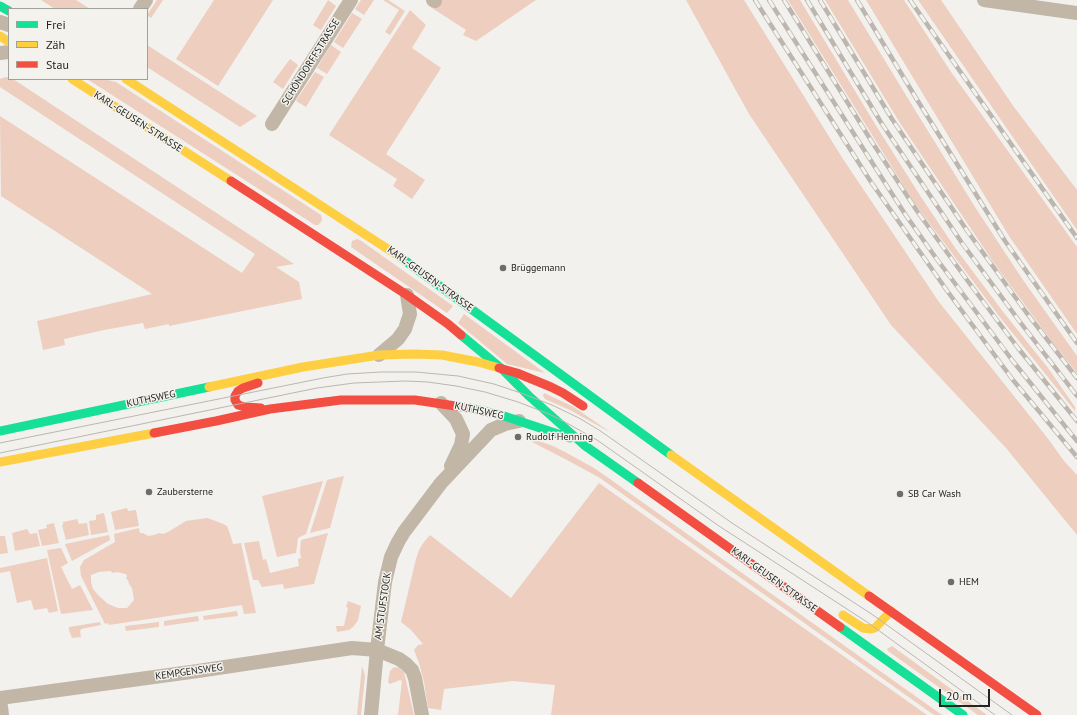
<!DOCTYPE html>
<html>
<head>
<meta charset="utf-8">
<style>
	body { margin:0 }
	#map { position:relative; width:1077px; height:715px; overflow:hidden; background:#f2f1ee; font-family:"PT Sans",sans-serif }
	canvas { display:block }
	.legend { position:absolute; left:8px; top:8px; width:140px; height:72px; box-sizing:border-box; background:#f3f2ed; border:1px solid #a0a09c; margin:0; padding:5px 7px; list-style:none; font-size:12px; color:#242422 }
	.legend li { display:flex; align-items:center; gap:8px; height:20px }
	.legend b { width:20px; border:1px solid #a0a09c }
	.scale { position:absolute; left:939px; top:689px; width:51px; height:18px; box-sizing:border-box; border:2px solid #242422; border-top:0; padding-left:5px; font-size:12px; line-height:14px; white-space:nowrap; color:#242422; -webkit-text-stroke:3px #f3f2ed; paint-order:stroke }
</style>
</head>
<body>
<div id="map">
<canvas width="1077" height="715"></canvas>
<ul class="legend">
<li><b style="height:5px;background:#16e098"></b>Frei</li>
<li><b style="height:5px;background:#ffcf43"></b>Zäh</li>
<li><b style="height:5px;background:#f24e42"></b>Stau</li>
</ul>
<div class="scale">20 m</div>
</div>
<script>
const context = document.querySelector('canvas').getContext('2d');
context.lineJoin = 'round';
function fill(path, color) {
  context.fillStyle = color;
  context.fill(path, 'evenodd');
}
function shape(rows) {
  const path = new Path2D();
  for (const r of rows) {
    path.moveTo(r[0], r[1]);
    for (let i = 2; i < r.length; i += 2) path.lineTo(r[i], r[i + 1]);
  }
  return path;
}
function stroke(path, color, width, dash) {
  context.strokeStyle = color;
  context.lineWidth = width;
  context.lineCap = dash ? 'butt' : 'round';
  context.setLineDash(dash || []);
  context.stroke(path);
}
function drawText(font, color, halo, rows, align = 'center') {
  context.font = font + ' "PT Sans",sans-serif';
  context.lineWidth = 3;
  context.setLineDash([]);
  context.textBaseline = 'middle';
  context.strokeStyle = halo;
  context.fillStyle = color;
  for (const [text, x, y, turn = 0] of rows) {
    context.save();
    context.translate(x, y);
    context.rotate((+turn || 0) * Math.PI / 180);
    context.textAlign = isNaN(turn) ? turn : align;
    if (halo) context.strokeText(text, 0, 0);
    context.fillText(text, 0, 0);
    context.restore();
  }
}
const green = shape([
	[41,0,76,0,90,9,55,9],
	[157,0,163,0,151,18,147,15],
	[214,0,273,0,218,86,176,59],
	[328,0,336,6,321,30,313,25],
	[361,0,374,0,364,15,355,9],
	[383,0,388,0,405,11,390,35,385,32,399,10],
	[433,0,536,0,476,41,463,35,466,30,429,6],
	[686,0,744,0,843,159,939,302,1049,440,1064,461,1077,475,1077,535,1006,448,891,325,749,114],
	[788,0,800,0,875,124,921,197,956,249,1004,313,1048,368,1075,407,1075,411,999,316,915,204],
	[825,0,848,0,915,110,975,207,1023,280,1077,356,1077,373,1053,343,994,263,900,123],
	[866,0,904,0,951,72,1077,247,1077,334,1009,236],
	[918,0,941,0,1014,107,1077,190,1077,230],
	[410,10,426,25,412,48,441,68,386,154,425,180,412,199,393,186,397,179,329,135],
	[352,13,362,19,343,48,334,42],
	[147,45,257,116,240,127,147,67],
	[331,45,341,52,327,74,317,68],
	[290,59,298,65,283,89,273,82],
	[315,72,324,77,306,107,296,101],
	[6,77,9,77,9,79,13,79,294,264,276,267,299,282,302,299,169,326,169,324,145,329,143,323,104,330,64,339,65,345,43,350,37,321,152,294,1,196,0,116,242,273,255,254,0,87,0,79],
	[87,79,103,79,116,82,321,215,322,219,321,222,318,225,315,225],
	[357,239,360,240,453,306,447,313,351,247,352,241],
	[464,314,545,373,507,364,458,323],
	[544,393,574,407,610,432,604,429,570,410,545,399,543,396],
	[533,439,553,446,565,452,594,468,607,477,942,715,934,715,600,478,567,460,532,442],
	[344,476,330,528,310,533,327,480],
	[323,481,306,534,298,538,296,553,277,557,262,496],
	[599,483,720,569,927,715,551,715,555,685,513,681,444,689,441,710,428,708,424,682,419,663,414,650,418,645,423,644,410,629,401,622,416,559,419,550,424,542,430,535,511,598],
	[127,508,128,511,136,510,139,526,115,530,111,512],
	[104,513,108,532,91,535,89,521,96,520,96,515],
	[207,518,221,523,227,526,230,534,233,544,241,543,256,613,244,614,242,605,109,625,108,623,105,624,81,576,80,567,84,560,115,542,114,534,139,528,140,533,143,533,148,536,154,535,159,533,163,534,168,532,186,521],
	[110,571,113,573,117,572,126,574,127,576,126,579,128,580,129,584,132,588,134,600,127,608,118,608,108,604,98,595,93,589,91,582,91,575,99,572],
	[77,519,79,524,87,523,89,535,66,540,62,525,63,525,63,522],
	[54,523,59,543,42,546,38,530,47,528,46,525],
	[27,529,30,534,37,533,40,546,15,551,12,533],
	[328,533,314,584,284,589,283,584,262,587,258,580,253,580,244,543,259,541,263,560,266,559,270,573,299,566,298,559,301,558,300,552,301,540],
	[109,535,110,540,72,561,65,544],
	[0,536,5,536,8,553,0,554],
	[61,548,68,563,61,567,72,589,80,585,93,610,61,614,47,550],
	[47,558,58,611,49,613,47,608,34,610,31,600,17,603,10,571,0,573,0,568],
	[348,601,361,606,358,620,354,626,349,630,337,632,336,626,344,626,348,608,346,607],
	[237,611,238,616,204,620,203,616],
	[198,616,199,621,164,626,164,621],
	[100,622,101,625,81,629,80,632,81,637,72,638,69,630,69,627],
	[159,622,159,627,126,631,125,626],
	[892,646,987,715,978,715,888,651,887,649],
	[362,666,364,672,365,676,361,715,357,715],
	[394,667,399,668,404,672,414,715,398,715,402,681,400,680,390,684,388,682,390,671]
]);
const street = shape([
	[433,0,435,1],
	[984,0,1077,13],
	[140,9,146,0],
	[0,22,9,25],
	[0,53,9,52],
	[272,124,351,0],
	[379,355,398,339,405,329,410,314,407,295],
	[441,403,456,419,463,434,461,445,451,466],
	[0,698,198,671,352,648,377,650,399,659,406,664,412,670,415,678,422,715],
	[0,698,2,715],
	[371,715,377,650,385,582,391,557,398,542,404,532,441,483,491,430,505,424,519,421]
]);
const fast = shape([
	[0,6,9,11],
	[400,257,671,455],
	[461,335,502,369,529,396,584,445,638,483],
	[469,408,501,415,570,438],
	[0,431,209,387],
	[840,627,963,715]
]);
const slow = shape([
	[0,36,9,42],
	[72,79,231,181],
	[126,79,400,257],
	[209,387,303,367,379,355,415,354,442,355,478,362,499,368],
	[671,455,869,596],
	[0,462,154,433],
	[843,615,863,628,871,629,875,628,891,611]
]);
const jam = shape([
	[231,181,407,295,448,324,461,335],
	[499,368,517,373,551,387,563,393,583,406],
	[258,383,243,388,238,391,235,396,235,400,238,405,245,407,261,408],
	[154,433,216,421,270,409,341,400,415,400,469,408],
	[638,483,840,627],
	[869,596,1037,715]
]);
const tram = shape([
	[0,443,323,378,347,374,381,372,416,372,458,376,494,384,521,393,552,405,579,418,599,430,732,523,873,615,1012,715],
	[0,453,317,388,354,383,405,381,428,382,456,386,485,392,518,402,549,414,565,422,597,440,719,526,867,622,995,715]
]);
const rail = shape([
	[755,0,871,182,948,292,1013,380,1077,457],
	[769,0,880,175,905,214,936,258,1012,360,1077,441],
	[784,0,872,142,917,211,967,280,1018,348,1077,421],
	[807,0,882,124,962,243,1020,322,1077,396],
	[820,0,892,119,968,232,1026,312,1077,378],
	[857,0,916,98,1005,241,1077,343],
	[910,0,1077,238]
]);
const markers = [
	[503,268,4,"#6c6c69"],
	[518,437,4,"#6c6c69"],
	[149,492,4,"#6c6c69"],
	[900,494,4,"#6c6c69"],
	[951,582,4,"#6c6c69"]
];
const streetNames = [
	["SCHÖNDORFFSTRASSE",311,62,-58],
	["KARL-GEUSEN-STRASSE",138,122,33],
	["KARL-GEUSEN-STRASSE",430,279,36],
	["KUTHSWEG",151,399,-12],
	["KUTHSWEG",479,411,12],
	["KARL-GEUSEN-STRASSE",774,580,36],
	["AM STUFSTOCK",383,606,-82],
	["KEMPGENSWEG",189,672,-8]
];
const poiNames = [
	["Brüggemann",511,268],
	["Rudolf Henning",526,437],
	["Zaubersterne",157,492],
	["SB Car Wash",908,494],
	["HEM",959,582]
];
fill(green, '#edcebf');
stroke(street, '#c2b6a7', 14);
stroke(fast, '#16e098', 9);
stroke(slow, '#ffcf43', 9);
stroke(jam, '#f24e42', 9);
stroke(tram, '#bcb6ae', 1);
stroke(rail, '#bcb6ae', 4.5);
stroke(rail, '#f3f2ed', 3, [9]);
for (const [x, y, r, color] of markers) {
  const dot = new Path2D();
  dot.arc(x, y, r, 0, 2 * Math.PI);
  context.fillStyle = color;
  context.fill(dot);
  stroke(dot, '#f3f2ed', 1.5);
}
drawText('10px', '#242422', '#f3f2ed', streetNames);
drawText('10px', '#242422', '#f3f2ed', poiNames, 'left');
</script>
</body>
</html>
